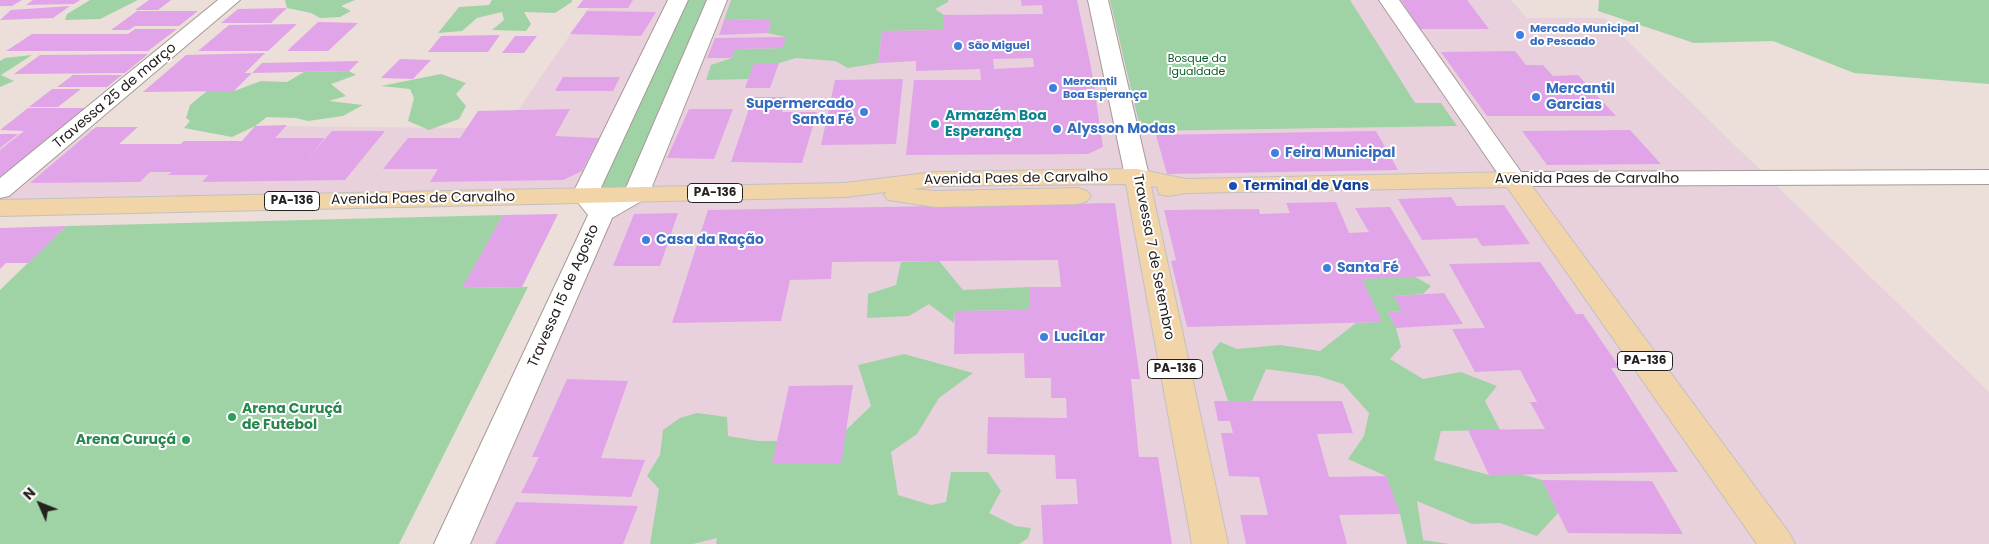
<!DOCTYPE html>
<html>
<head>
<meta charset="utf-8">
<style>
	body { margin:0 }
	#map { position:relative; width:1989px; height:544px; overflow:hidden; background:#ecdfda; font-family:Poppins,sans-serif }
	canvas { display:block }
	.north { position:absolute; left:15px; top:479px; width:50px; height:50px; -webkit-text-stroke:4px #fff; paint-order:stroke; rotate:314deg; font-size:14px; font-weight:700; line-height:20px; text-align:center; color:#25211f }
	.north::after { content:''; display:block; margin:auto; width:18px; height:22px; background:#25211f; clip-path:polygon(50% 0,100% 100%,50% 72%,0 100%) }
</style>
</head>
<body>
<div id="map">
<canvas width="1989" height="544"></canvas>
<div class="north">N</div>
</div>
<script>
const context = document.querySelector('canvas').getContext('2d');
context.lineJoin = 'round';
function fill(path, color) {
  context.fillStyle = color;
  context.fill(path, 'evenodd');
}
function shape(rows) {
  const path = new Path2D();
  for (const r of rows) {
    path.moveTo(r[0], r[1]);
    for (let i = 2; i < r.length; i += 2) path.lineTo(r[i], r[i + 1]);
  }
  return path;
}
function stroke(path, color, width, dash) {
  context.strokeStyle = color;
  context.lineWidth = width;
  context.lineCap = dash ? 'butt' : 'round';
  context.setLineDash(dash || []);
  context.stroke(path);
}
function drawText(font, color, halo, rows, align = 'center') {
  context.font = font + ' Poppins,sans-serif';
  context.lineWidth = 4;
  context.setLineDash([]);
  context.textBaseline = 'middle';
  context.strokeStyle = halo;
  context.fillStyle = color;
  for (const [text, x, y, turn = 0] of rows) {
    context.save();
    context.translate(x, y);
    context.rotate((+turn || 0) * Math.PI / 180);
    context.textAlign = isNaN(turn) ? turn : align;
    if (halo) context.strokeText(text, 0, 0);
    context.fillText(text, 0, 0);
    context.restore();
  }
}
const commercial = shape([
	[594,0,1511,0,1527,18,1604,18,1989,392,1989,544,450,544,607,195,0,208,0,134,20,134,24,131,138,127,119,144,181,144,184,141,242,141,255,126,467,128,478,111,518,110]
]);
const green = shape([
	[90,0,138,0,100,19,65,20,67,14],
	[285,0,355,0,341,6,351,11,340,17,320,18,311,13,287,8],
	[492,0,572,0,572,2,555,13,524,12,531,24,526,31,492,30,504,20,502,12,477,18,462,31,438,33,459,7,489,5],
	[678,0,717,0,636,194,585,195],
	[731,0,948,0,948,2,935,9,944,15,944,30,882,31,878,63,848,68,835,61,796,58,779,63,755,63,748,79,706,80,711,65,732,58,735,49,783,48,785,37,768,33,771,19,724,20],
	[1110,0,1350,0,1415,103,1441,103,1457,126,1141,131],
	[1599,0,1989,0,1989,84,1854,73,1773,41,1694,43,1598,11],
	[32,55,1,75,14,81,0,87,0,61,5,58],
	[349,71,356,75,331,84,346,96,329,101,363,105,343,116,308,121,296,118,267,117,255,126,232,137,184,128,190,121,186,118,190,105,207,91,234,91,261,81,287,82,304,72],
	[441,74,466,83,456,94,466,106,459,119,429,130,408,121,414,98,410,89,381,86],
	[503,215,463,288,528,287,399,544,0,544,0,290,66,226],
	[939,261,963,290,1030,287,1030,310,955,311,954,323,929,304,909,316,867,318,868,294,896,285,901,262],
	[1414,276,1431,286,1423,294,1394,296,1402,311,1388,312,1396,328,1401,347,1390,359,1423,379,1461,372,1497,386,1485,401,1500,430,1441,431,1434,460,1489,475,1521,474,1542,480,1558,513,1537,536,1500,523,1472,524,1417,501,1423,540,1450,544,1407,544,1400,514,1386,476,1348,459,1364,436,1369,413,1343,384,1318,376,1266,369,1252,401,1228,401,1212,352,1220,342,1237,349,1280,345,1320,351,1356,323,1382,322,1362,279],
	[904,354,973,373,939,398,917,434,891,452,898,495,931,505,946,502,951,472,988,472,1001,491,989,513,1015,526,1031,528,1028,538,1019,544,716,544,717,538,693,544,650,544,659,489,647,476,660,455,663,430,680,418,697,413,727,417,728,436,758,441,777,441,846,430,871,406,858,365]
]);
const building = shape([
	[0,0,22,0,12,6,0,6],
	[33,0,80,0,74,4,26,5],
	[149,0,171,0,158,10,135,10],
	[583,0,633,0,628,8,577,8],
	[1021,0,1077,0,1091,67,1103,147,1088,154,906,155,914,80,981,80,980,69,916,71,916,61,878,63,882,31,944,30,944,15,1043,14,1042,5,1022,6],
	[1033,58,1034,67,994,69,993,59],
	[1401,0,1467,0,1489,29,1420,29],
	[70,6,53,18,0,20,11,10],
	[287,8,271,23,221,23,238,9],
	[137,11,198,11,179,26,135,26,129,30,111,30],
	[587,11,656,12,641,36,570,34],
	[771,19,768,33,719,35,724,20],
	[318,22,358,23,328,51,287,51],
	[297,24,268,51,198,51,229,25],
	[135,29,177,29,148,51,6,51,32,34,128,34],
	[500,35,488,52,428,52,441,36],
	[515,36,537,36,524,53,502,53],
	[786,37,783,48,735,49,732,58,707,58,715,38],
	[1515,51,1526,65,1543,65,1553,76,1578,75,1616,116,1487,116,1441,52],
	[265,53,245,73,252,73,234,91,143,92,186,55],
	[148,54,125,73,14,74,40,55],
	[400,59,431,60,413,79,381,78],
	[359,61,349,71,252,73,262,63],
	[754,63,779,63,770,88,745,88],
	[73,75,122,75,107,87,57,87],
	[563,77,620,77,613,91,555,91],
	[903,79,896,144,821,145,835,80],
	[52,89,81,89,58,107,29,107],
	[753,97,786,97,782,112,817,112,802,163,731,162],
	[28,108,90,108,0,182,0,150,24,131,0,130],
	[570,109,555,136,599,138,582,171,563,180,430,182,438,169,383,169,408,138,460,138,478,111],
	[689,109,733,109,714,159,667,158],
	[287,125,275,138,325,138,305,162,332,131,385,131,345,180,202,182,212,171,208,175,168,175,172,172,150,172,140,182,30,183,96,127,138,127,119,144,181,144,184,141,242,141,255,126],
	[1630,130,1661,164,1547,165,1522,131],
	[1376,131,1398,170,1167,174,1156,135],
	[0,134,18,134,0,148],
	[1451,197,1457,206,1504,205,1530,244,1482,246,1477,238,1422,240,1398,199],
	[1336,202,1349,233,1369,232,1355,208,1390,207,1431,276,1362,279,1382,322,1187,327,1171,261,1176,260,1164,210,1259,209,1260,214,1290,213,1286,203],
	[1115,203,1140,379,1131,379,1139,457,1158,457,1172,544,1043,544,1041,505,1078,504,1076,479,1056,479,1055,455,987,454,988,417,1067,418,1066,398,1051,398,1051,378,1025,378,1024,353,954,354,955,311,1030,310,1030,287,1061,287,1058,260,832,262,831,279,790,280,781,321,672,323,708,210],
	[678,213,660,266,613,266,634,214],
	[558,214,522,287,462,288,503,215],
	[66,226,28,263,6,263,0,269,0,228],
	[1540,262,1576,314,1583,314,1620,368,1611,368,1678,472,1489,475,1468,430,1545,429,1530,402,1537,402,1520,370,1475,372,1452,329,1485,328,1449,264],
	[1444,293,1463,324,1396,328,1388,312,1402,311,1394,296],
	[567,379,628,381,601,458,645,460,631,497,521,493,539,457,532,457],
	[853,385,841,464,772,464,789,386],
	[1214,401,1342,401,1353,433,1317,434,1329,477,1386,476,1400,514,1339,515,1347,544,1246,544,1240,515,1268,515,1259,477,1229,476,1221,433,1233,433,1230,421,1218,421],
	[1542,480,1652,481,1683,534,1568,533],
	[516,502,638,506,623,544,495,544]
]);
const minor = shape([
	[218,0,240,0,9,196,0,198,0,178,218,0],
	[668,0,688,0,598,194,604,202,625,190,707,0,727,0,649,194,645,199,612,218,470,544,434,544,588,215,572,195,668,0],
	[1088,0,1108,0,1149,176,1146,181,1137,183,1128,181,1125,176,1088,0],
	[1379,0,1399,0,1521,172,1989,170,1989,184,1514,186,1505,184,1379,0]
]);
const major = shape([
	[1137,169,1186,179,1514,172,1523,174,1790,534,1795,544,1757,544,1507,187,1186,193,1168,196,1159,194,1157,187,1151,186,1228,544,1192,544,1126,184,935,186,913,189,936,191,1078,188,1087,191,1091,196,1087,201,1078,204,936,207,888,200,884,195,886,192,845,197,0,216,0,200,845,183,935,172,1137,169]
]);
const markers = [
	[1520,35,5,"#3f7fe0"],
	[958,46,5,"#3f7fe0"],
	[1053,88,5,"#3f7fe0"],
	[1536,97,5,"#3f7fe0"],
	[864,112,5,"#3f7fe0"],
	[935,124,5,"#0f9aa8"],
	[1057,129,5,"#3f7fe0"],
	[1275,153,5,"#3f7fe0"],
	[1233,186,5,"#1a4fb4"],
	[646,240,5,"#3f7fe0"],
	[1327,268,5,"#3f7fe0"],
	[1044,337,5,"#3f7fe0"],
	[232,417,5,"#2e9e5b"],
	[186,440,5,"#2e9e5b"]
];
const farShopnames = [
	["Mercado Municipal",1530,29],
	["do Pescado",1530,42],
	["São Miguel",968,46],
	["Mercantil",1063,82],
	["Boa Esperança",1063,95]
];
const farParknames = [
	["Bosque da",1197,59],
	["Igualdade",1197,72]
];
const shields = [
	[715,193,55],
	[292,201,55],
	[1645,361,55],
	[1175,369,55]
];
const shieldNames = [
	["PA-136",715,193],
	["PA-136",292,201],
	["PA-136",1645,361],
	["PA-136",1175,369]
];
const shopNames = [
	["Mercantil",1546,89],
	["Garcias",1546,105],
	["Supermercado",854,104,"right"],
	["Santa Fé",854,120,"right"],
	["Alysson Modas",1067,129],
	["Feira Municipal",1285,153],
	["Casa da Ração",656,240],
	["Santa Fé",1337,268],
	["LuciLar",1054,337]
];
const streetNames = [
	["Travessa 25 de março",115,96,-40],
	["Avenida Paes de Carvalho",1016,179,-1],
	["Avenida Paes de Carvalho",1587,179],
	["Avenida Paes de Carvalho",423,199,-1],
	["Travessa 7 de Setembro",1153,257,79],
	["Travessa 15 de Agosto",564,296,-66]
];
const cultureNames = [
	["Armazém Boa",945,116],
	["Esperança",945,132]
];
const transitNames = [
	["Terminal de Vans",1243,186]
];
const leisureNames = [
	["Arena Curuçá",242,409],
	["de Futebol",242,425],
	["Arena Curuçá",176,440,"right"]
];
fill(commercial, '#e8d1dc');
fill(green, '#9fd3a5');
fill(building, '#e1a4e8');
stroke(minor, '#a69a96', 2);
stroke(major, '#c2c1c0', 2);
fill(minor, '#fff');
fill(major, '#f1d4a7');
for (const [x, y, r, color] of markers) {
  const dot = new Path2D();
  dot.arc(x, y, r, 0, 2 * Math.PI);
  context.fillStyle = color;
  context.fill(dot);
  stroke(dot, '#fff', 2);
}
drawText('bold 11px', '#366cbe', '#fff', farShopnames, 'left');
drawText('11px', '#095c24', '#fff', farParknames);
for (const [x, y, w] of shields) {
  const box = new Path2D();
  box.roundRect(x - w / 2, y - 9.5, w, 19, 4);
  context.fillStyle = '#fff';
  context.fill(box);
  stroke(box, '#25211f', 1);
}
drawText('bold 12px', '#25211f', null, shieldNames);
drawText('bold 14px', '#366cbe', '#fff', shopNames, 'left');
drawText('14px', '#25211f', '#fff', streetNames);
drawText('bold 14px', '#0d838f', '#fff', cultureNames, 'left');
drawText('bold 14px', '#164399', '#fff', transitNames, 'left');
drawText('bold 14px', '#27864d', '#fff', leisureNames, 'left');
</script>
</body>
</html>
